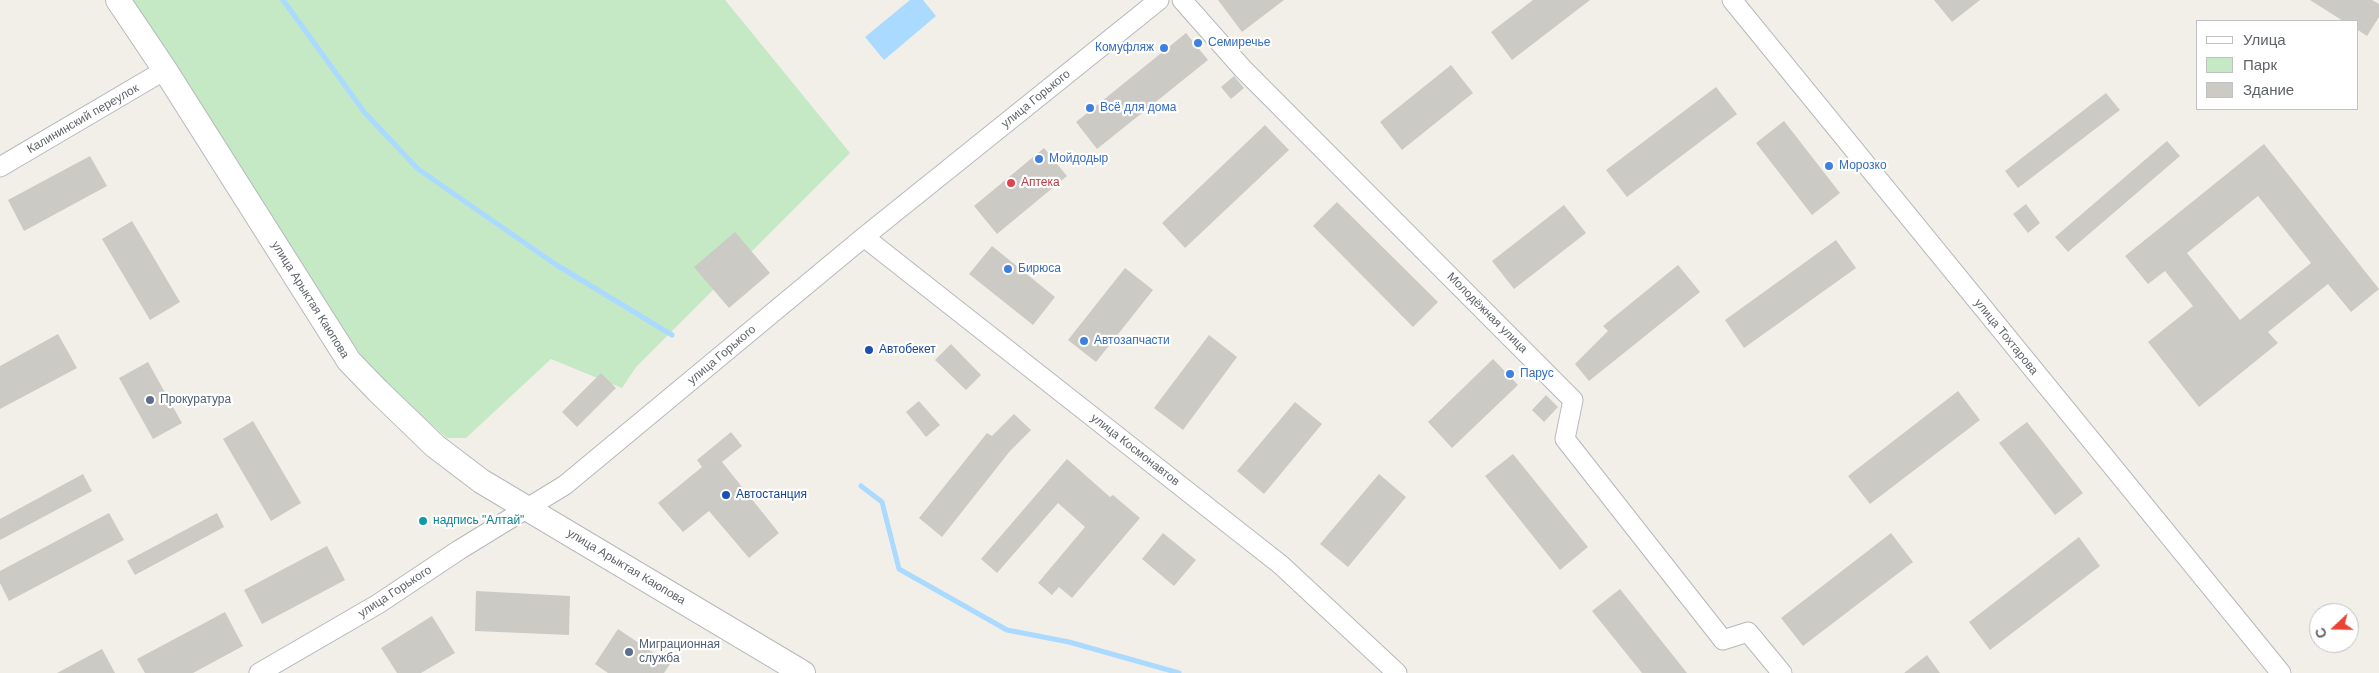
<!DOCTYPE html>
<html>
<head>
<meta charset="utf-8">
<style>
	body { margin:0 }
	#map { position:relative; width:2379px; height:673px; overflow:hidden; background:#f1efe8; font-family:Helvetica,sans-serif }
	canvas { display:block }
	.legend { position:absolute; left:2196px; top:20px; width:162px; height:90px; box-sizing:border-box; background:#fff; border:1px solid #bfc1c3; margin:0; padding:6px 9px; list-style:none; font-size:15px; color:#5f6368 }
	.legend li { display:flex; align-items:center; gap:10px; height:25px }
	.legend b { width:25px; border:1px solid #bfc1c3 }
	.north { position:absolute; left:2309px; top:603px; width:50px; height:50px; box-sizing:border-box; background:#fff; border:1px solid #bfc1c3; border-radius:50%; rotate:249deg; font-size:14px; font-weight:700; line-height:20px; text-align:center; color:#5f6368 }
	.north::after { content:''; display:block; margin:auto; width:18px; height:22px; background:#ea4335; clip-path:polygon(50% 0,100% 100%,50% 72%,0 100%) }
</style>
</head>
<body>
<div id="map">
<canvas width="2379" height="673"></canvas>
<ul class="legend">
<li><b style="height:6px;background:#fff"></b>Улица</li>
<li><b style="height:14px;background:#c5e8c5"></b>Парк</li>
<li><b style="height:14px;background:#cccac5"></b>Здание</li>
</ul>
<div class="north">С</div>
</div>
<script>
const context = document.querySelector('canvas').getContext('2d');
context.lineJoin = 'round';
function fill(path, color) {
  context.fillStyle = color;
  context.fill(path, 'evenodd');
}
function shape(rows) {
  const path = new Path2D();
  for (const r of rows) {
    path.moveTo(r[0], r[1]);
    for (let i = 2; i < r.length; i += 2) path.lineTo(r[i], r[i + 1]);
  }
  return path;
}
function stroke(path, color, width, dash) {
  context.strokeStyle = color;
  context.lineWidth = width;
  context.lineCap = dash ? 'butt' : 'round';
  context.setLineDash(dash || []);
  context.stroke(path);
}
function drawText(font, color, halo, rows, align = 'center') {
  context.font = font + ' Helvetica,sans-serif';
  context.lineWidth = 4.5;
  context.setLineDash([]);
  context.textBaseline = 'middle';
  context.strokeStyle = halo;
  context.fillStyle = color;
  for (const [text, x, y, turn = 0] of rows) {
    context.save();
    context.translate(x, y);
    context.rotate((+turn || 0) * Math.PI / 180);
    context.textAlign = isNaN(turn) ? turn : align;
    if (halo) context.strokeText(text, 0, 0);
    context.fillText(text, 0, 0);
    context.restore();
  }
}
const green = shape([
	[132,0,725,0,850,153,636,367,622,388,551,359,466,438,447,438,376,377,269,221]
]);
const water = shape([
	[910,0,923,0,936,16,884,60,865,37]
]);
const stream = shape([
	[283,0,365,113,418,169,555,264,672,335],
	[861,486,882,502,899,569,1007,630,1069,642,1179,673]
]);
const building = shape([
	[1218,0,1284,0,1242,32],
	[1533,0,1590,0,1512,60,1491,32],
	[1934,0,1980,0,1952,22],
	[2310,0,2372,0,2379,4,2379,17,2367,36,2358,30,2358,21,2343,21],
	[1186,33,1208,60,1097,149,1076,122],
	[1451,65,1473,93,1402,150,1380,122],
	[1234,76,1244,88,1231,99,1221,87],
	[1716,87,1737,114,1627,197,1606,170],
	[2106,93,2120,110,2018,188,2005,171],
	[1784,121,1840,193,1812,215,1756,143],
	[1265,125,1289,150,1185,248,1162,223],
	[2167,141,2180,156,2068,252,2055,237],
	[2264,144,2379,289,2351,312,2328,284,2268,332,2278,343,2199,407,2148,342,2193,306,2165,271,2148,284,2125,256],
	[2258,196,2311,263,2240,320,2187,253],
	[1044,148,1067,176,997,234,974,206],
	[90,156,107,186,24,231,8,200],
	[1337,202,1438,302,1413,327,1313,226],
	[2026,204,2040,223,2028,233,2013,214],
	[1564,205,1586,233,1514,289,1492,261],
	[132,221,180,302,150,320,102,239],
	[735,232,770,273,729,308,694,267],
	[1836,240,1856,268,1744,348,1725,320],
	[992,246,1055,297,1033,325,969,274],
	[1678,265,1700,292,1589,381,1575,364,1608,331,1603,326],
	[1125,268,1153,290,1096,362,1068,340],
	[58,334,77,368,0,409,0,366],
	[1209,335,1237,357,1183,430,1154,408],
	[951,344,981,375,966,390,935,360],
	[1493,359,1518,385,1452,448,1428,422],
	[148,362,182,423,153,439,119,378],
	[601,373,616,388,577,427,562,412],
	[1958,391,1980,420,1870,504,1848,476],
	[1546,395,1558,407,1544,422,1532,410],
	[919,401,940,425,926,437,906,412],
	[1295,402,1322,424,1264,494,1237,471],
	[1014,414,1031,430,1010,451,942,537,919,518,987,433,992,436],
	[253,421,301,503,271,521,223,439],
	[2027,422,2083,493,2055,515,1999,443],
	[731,432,742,446,722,462,779,533,749,558,709,511,683,532,658,503,702,467,697,460],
	[1513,454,1588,547,1560,570,1485,476],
	[1067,459,1110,497,1113,495,1140,518,1072,598,1059,587,1052,595,1038,583,1085,527,1058,503,997,573,981,559],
	[83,474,92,491,0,540,0,519],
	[1379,474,1406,497,1348,567,1320,544],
	[109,513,124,540,9,601,0,583,0,571],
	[217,513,224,527,135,575,127,561],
	[1163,533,1196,560,1174,586,1142,559],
	[1891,533,1913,562,1803,646,1781,618],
	[2079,537,2100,566,1990,650,1969,622],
	[327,546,345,580,262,624,244,590],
	[1620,589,1687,673,1642,673,1592,611],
	[476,591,570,596,569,635,475,631],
	[225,612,243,646,193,673,145,673,137,659],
	[432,616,455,653,421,673,397,673,381,648],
	[618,629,670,664,664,673,608,673,595,664],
	[102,649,115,673,57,673],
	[1927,655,1940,673,1904,673]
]);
const minor = shape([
	[1182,0,1243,69,1573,400,1565,439,1723,640,1748,632,1782,673],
	[1732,0,2281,673],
	[0,167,165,70],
	[864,237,1281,565,1397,673],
	[259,673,378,604,459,550,565,485,864,237,1159,0]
]);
const tertiary = shape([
	[118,0,165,70,349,361,378,391,435,446,481,481,803,673]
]);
const markers = [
	[1198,43,5,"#3f7fe0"],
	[1164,48,5,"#3f7fe0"],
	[1090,108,5,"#3f7fe0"],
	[1039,159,5,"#3f7fe0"],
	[1829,166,5,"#3f7fe0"],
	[1011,183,5,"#e0444e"],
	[1008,269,5,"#3f7fe0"],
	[1084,341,5,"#3f7fe0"],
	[869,350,5,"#1a4fb4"],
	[1510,374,5,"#3f7fe0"],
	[150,400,5,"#5c6f8a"],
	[726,495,5,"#1a4fb4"],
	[423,521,5,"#0f9aa8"],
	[629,652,5,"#5c6f8a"]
];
const shopNames = [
	["Семиречье",1208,43],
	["Комуфляж",1154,48,"right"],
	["Всё для дома",1100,108],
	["Мойдодыр",1049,159],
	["Морозко",1839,166],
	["Бирюса",1018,269],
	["Автозапчасти",1094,341],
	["Парус",1520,374]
];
const streetNames = [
	["улица Горького",1036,99,-39],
	["Калининский переулок",83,119,-30],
	["улица Арыктая Каюпова",310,300,58],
	["Молодёжная улица",1487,313,45],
	["улица Тохтарова",2006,337,51],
	["улица Горького",722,355,-40],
	["улица Космонавтов",1135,450,38],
	["улица Арыктая Каюпова",626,567,31],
	["улица Горького",395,592,-33]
];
const healthNames = [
	["Аптека",1021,183]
];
const transitNames = [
	["Автобекет",879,350],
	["Автостанция",736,495]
];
const serviceNames = [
	["Прокуратура",160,400],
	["Миграционная",639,645],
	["служба",639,659]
];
const cultureNames = [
	["надпись \"Алтай\"",433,521]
];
fill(green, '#c5e8c5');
fill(water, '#aadaff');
stroke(stream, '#aadaff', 5);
fill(building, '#cccac5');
stroke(minor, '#b5b8bc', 21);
stroke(tertiary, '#b5b8bc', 26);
stroke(minor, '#fff', 19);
stroke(tertiary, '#fff', 24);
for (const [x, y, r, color] of markers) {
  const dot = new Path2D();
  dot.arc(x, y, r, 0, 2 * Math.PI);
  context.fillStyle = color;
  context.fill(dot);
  stroke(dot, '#fff', 2);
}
drawText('12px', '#366cbe', '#fff', shopNames, 'left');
drawText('12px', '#5f6368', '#fff', streetNames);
drawText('12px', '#be3a42', '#fff', healthNames, 'left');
drawText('12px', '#164399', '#fff', transitNames, 'left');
drawText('12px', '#4e5e75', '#fff', serviceNames, 'left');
drawText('12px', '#0d838f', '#fff', cultureNames, 'left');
</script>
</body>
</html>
